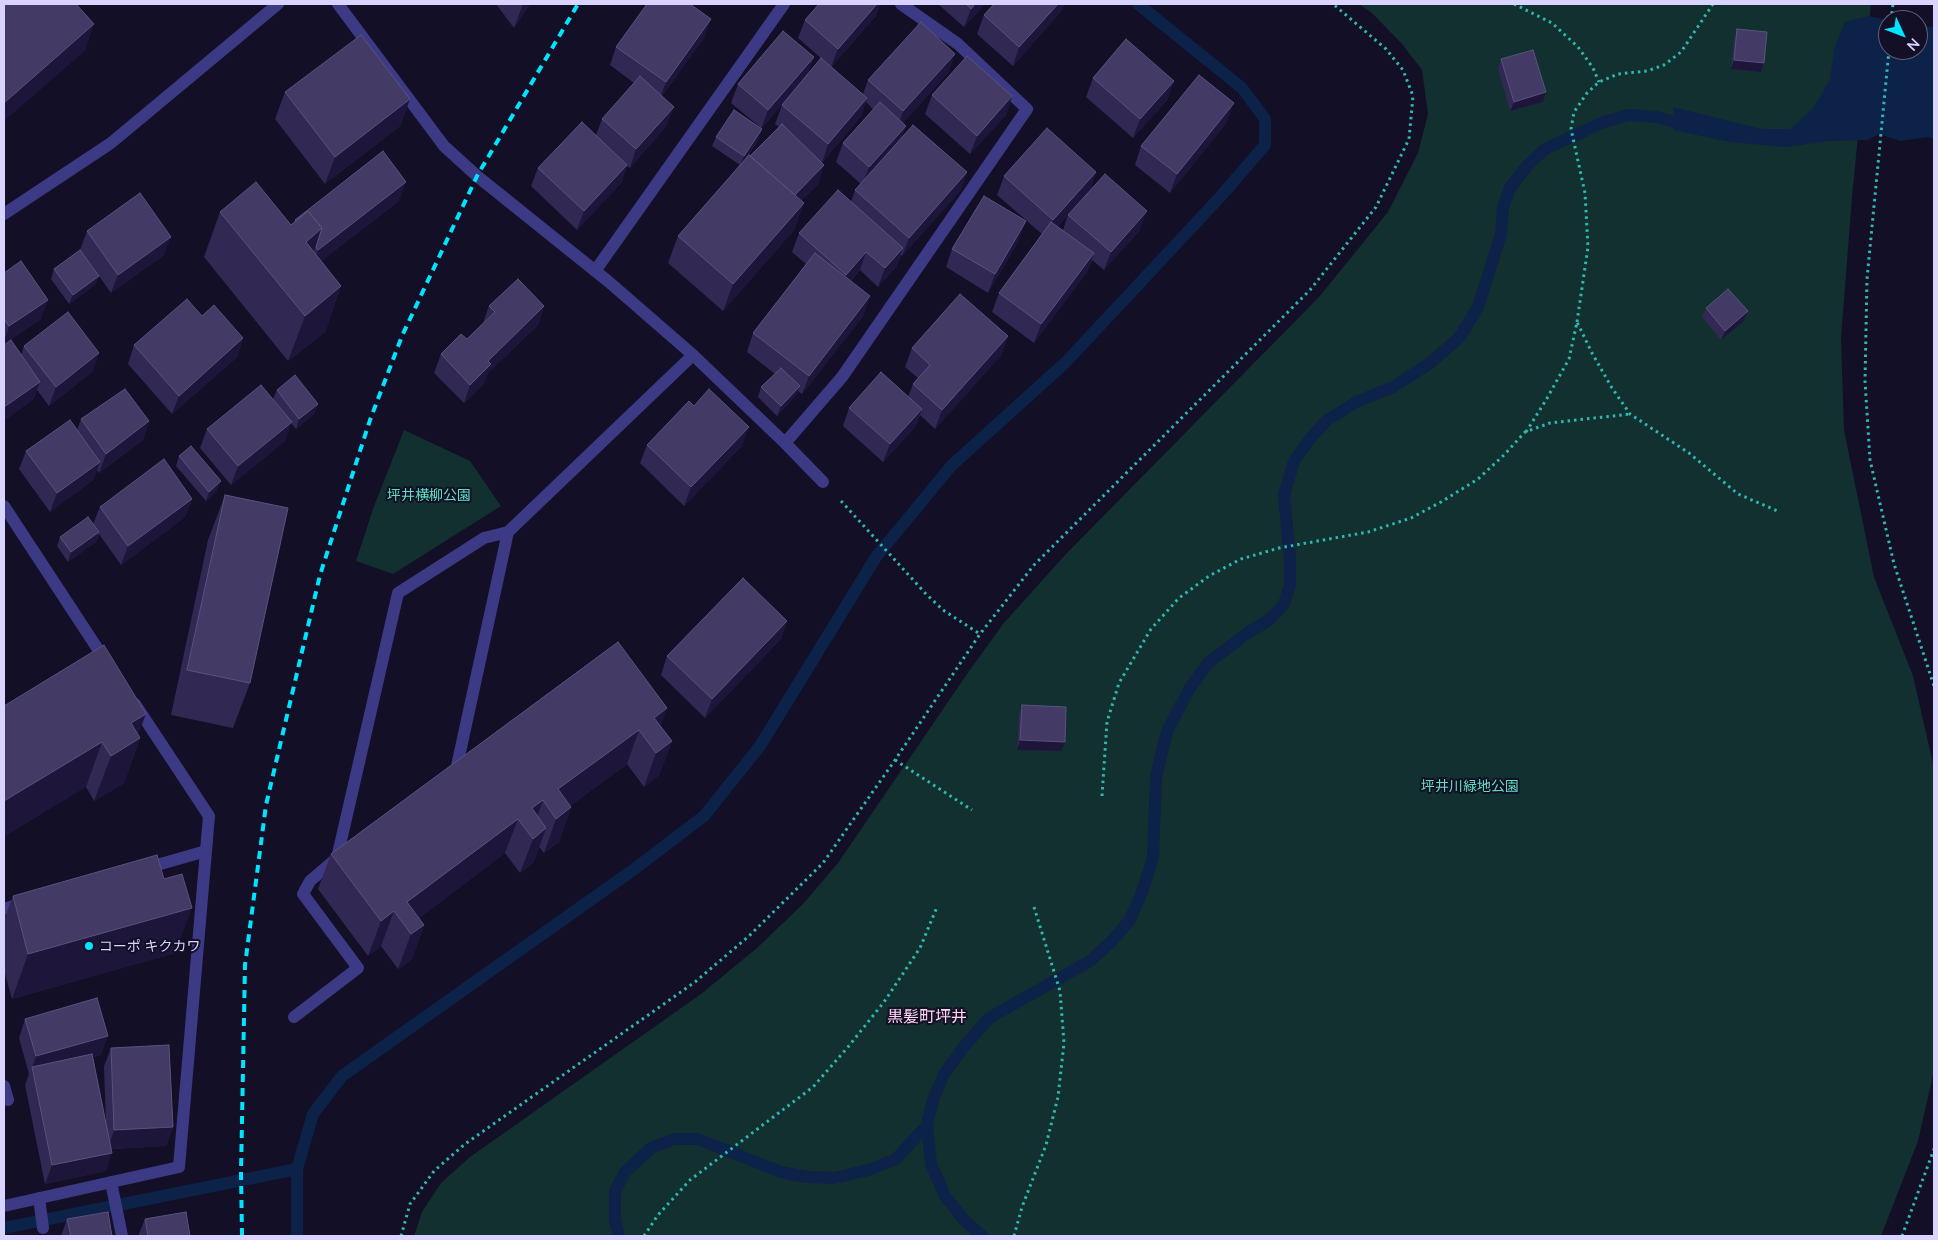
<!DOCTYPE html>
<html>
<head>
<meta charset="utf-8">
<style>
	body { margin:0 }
	#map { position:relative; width:1938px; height:1240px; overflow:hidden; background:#130f26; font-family:Lato,sans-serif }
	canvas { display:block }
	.frame { position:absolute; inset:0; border:5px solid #d9d4ff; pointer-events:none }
	.north { position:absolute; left:1878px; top:10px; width:50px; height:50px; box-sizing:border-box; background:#130f26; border:1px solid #625e7d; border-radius:50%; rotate:133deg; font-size:14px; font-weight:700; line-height:20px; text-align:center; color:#d9d4ff }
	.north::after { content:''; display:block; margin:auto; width:18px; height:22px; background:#00e5ff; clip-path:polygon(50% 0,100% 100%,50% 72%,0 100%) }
</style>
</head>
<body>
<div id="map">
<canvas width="1938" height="1240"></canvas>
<div class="frame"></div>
<div class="north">N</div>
</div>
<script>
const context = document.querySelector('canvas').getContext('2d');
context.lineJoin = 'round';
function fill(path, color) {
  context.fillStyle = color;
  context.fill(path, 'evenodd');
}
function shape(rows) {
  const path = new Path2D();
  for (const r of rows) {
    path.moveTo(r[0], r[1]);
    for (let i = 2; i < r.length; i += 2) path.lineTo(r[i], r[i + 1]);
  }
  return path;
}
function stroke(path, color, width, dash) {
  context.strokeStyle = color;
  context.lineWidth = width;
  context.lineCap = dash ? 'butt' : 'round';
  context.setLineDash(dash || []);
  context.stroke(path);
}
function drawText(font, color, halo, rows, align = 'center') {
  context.font = font + ' Lato,"Noto Sans JP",sans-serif';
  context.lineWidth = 4;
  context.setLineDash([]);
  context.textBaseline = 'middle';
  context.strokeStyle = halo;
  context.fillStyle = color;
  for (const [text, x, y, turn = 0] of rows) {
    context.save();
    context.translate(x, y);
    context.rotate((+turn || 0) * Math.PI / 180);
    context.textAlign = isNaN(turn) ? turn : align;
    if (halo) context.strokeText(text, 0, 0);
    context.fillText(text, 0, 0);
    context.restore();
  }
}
const green = shape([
	[1359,4,1871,4,1852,197,1841,338,1844,430,1874,577,1913,676,1934,768,1934,1071,1918,1141,1881,1236,414,1236,422,1212,441,1183,470,1157,701,994,757,948,803,904,838,863,967,674,1003,624,1066,554,1319,297,1388,212,1418,153,1428,114,1422,70,1402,44,1372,13],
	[404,430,470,461,501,506,393,574,356,561,373,509]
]);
const water = shape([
	[1868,16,1888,20,1888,50,1918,50,1918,26,1934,27,1934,139,1929,137,1900,141,1879,134,1868,140,1829,141,1786,147,1730,142,1673,130,1673,107,1762,129,1791,129,1813,108,1830,80,1834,49,1845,22]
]);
const stream = shape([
	[4,1228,297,1169],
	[297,1236,297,1169,313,1114,342,1076,633,870,704,816,760,746,876,557,952,465,1065,363,1221,196,1265,145,1265,119,1242,88,1138,4],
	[619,1236,615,1219,615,1191,625,1172,651,1148,674,1139,698,1139,781,1172,807,1177,834,1178,868,1170,896,1159,927,1125],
	[982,1236,964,1220,945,1196,931,1164,927,1125,933,1100,944,1074,963,1048,989,1018,1090,961,1112,941,1129,921,1141,895,1153,858,1156,777,1167,731,1190,688,1208,663,1246,634,1269,620,1284,604,1290,585,1290,560,1284,495,1294,461,1310,439,1326,421,1356,402,1393,387,1430,363,1459,338,1478,307,1501,234,1503,207,1510,188,1527,166,1545,149,1604,122,1628,115,1657,117,1688,126]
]);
const path = shape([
	[1514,4,1552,23,1578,47,1593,68,1599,82],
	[1891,20,1893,4],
	[1889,50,1867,279,1865,381,1870,460,1894,564,1934,686],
	[1577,322,1588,247,1585,193,1571,129,1574,112,1587,93,1599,82,1618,74,1647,71,1664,65,1681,52,1713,4],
	[1526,432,1546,400,1569,359,1577,322,1592,353,1612,388,1630,414,1689,453,1738,494,1780,512],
	[841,501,926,594,943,610,980,634],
	[895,760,972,810],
	[1102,796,1107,722,1119,683,1151,629,1179,598,1209,576,1241,559,1279,548,1368,532,1411,518,1441,502,1478,479,1504,455,1525,432,1550,423,1630,414],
	[401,1236,410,1204,434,1171,465,1144,695,982,749,936,823,863,895,760,980,634,1034,565,1310,290,1376,207,1409,139,1413,96,1403,70,1386,49,1333,4],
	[644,1236,658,1215,690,1180,813,1087,848,1047,884,1002,920,948,937,907],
	[1014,1236,1022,1207,1046,1145,1058,1097,1064,1043,1060,991,1034,907],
	[1902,1236,1934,1149]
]);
const minor = shape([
	[338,4,444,146,477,176,609,282,693,355,785,443,823,482],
	[4,214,111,143,278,4],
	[595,271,784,4],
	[785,443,842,377,1027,109,958,44,901,4],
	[4,506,107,663],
	[455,775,508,532,693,355],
	[143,869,206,851],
	[4,909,23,903],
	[294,1017,358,968,303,894,310,881,337,858,398,593,484,538,508,532],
	[4,1086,8,1100],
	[111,1182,122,1236],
	[39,1198,43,1228],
	[4,1206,179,1167,209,816,135,704]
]);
const rail = shape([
	[242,1236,241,1173,245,965,266,805,320,575,370,420,402,336,477,176,578,4]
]);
const wall = shape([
	[496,4,530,4,514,28],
	[938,4,985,4,964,27],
	[994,4,1064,4,1062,10,1013,66,977,34,984,15],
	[691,5,704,38,662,96,667,125,630,168,627,166,621,183,577,230,531,186,538,168,596,135,602,119,634,83,610,65,616,47],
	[876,16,831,67,863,94,868,80,949,72,903,123,902,138,967,172,960,191,902,256,901,255,896,267,878,287,860,270,851,281,864,315,802,394,798,391,796,395,777,416,758,397,761,387,775,374,747,352,753,333,806,264,792,252,799,233,851,202,855,190,861,184,836,162,843,143,873,109,866,102,861,116,822,163,824,165,818,184,801,201,804,203,794,230,723,311,668,263,678,236,740,165,712,146,716,137,760,127,731,103,738,84,814,57,807,74,830,66,798,38,805,20],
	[784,102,782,105,775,124,779,127,750,156,745,160,759,139,761,129],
	[1737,29,1764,63,1761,72,1731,69,1734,39],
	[1501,59,1543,102,1510,111,1498,69],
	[1093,78,1168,99,1133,138,1086,97],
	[285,92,410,99,400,126,325,184,275,119],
	[932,95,1012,96,1006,115,970,154,925,114],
	[1227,122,1170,193,1135,165,1141,146],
	[1096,172,1090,191,1057,227,1063,230,1068,215,1140,230,1104,270,1092,260,1087,272,1034,343,992,312,999,293,1042,234,997,195,1004,176],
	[399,201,321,261,341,286,325,332,288,361,204,257,220,212,291,225,294,223,295,220],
	[87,231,164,255,111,293,99,276,95,285,69,304,51,279,54,269,98,275,80,250],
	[1019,240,988,293,946,267,952,249],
	[4,273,41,319,4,344],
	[489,306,544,306,538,325,488,373,484,383,464,403,434,373,441,354,467,339,483,323],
	[1706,308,1748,311,1744,321,1721,340,1702,317],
	[202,316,243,338,237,357,172,414,128,364,134,345],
	[1008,336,1001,355,935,429,920,415,915,427,883,462,843,426,849,408,908,397,913,384,918,378,905,367,912,348],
	[24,346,99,353,92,372,49,406,37,390,33,400,21,355],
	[277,390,318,404,314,414,296,429,291,423,285,441,231,485,200,448,207,429,273,399],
	[694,406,742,446,684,506,640,463,647,445],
	[81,419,149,421,143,440,99,473,97,470,93,480,50,512,19,469,26,451,77,430],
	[179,456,217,491,206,501,176,466],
	[225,495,250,683,233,728,171,715,208,540],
	[192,499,185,517,121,565,99,534,96,542,68,562,57,546,60,537,93,524,100,507],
	[787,621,781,639,705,718,661,675,667,656],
	[618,642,661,726,672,741,659,775,644,787,627,764,570,806,571,807,559,842,544,853,539,847,534,862,520,873,505,853,419,918,424,925,412,959,398,969,381,946,368,956,318,889,331,854],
	[1022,705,1061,751,1017,750,1019,715],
	[4,706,138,735,140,738,124,783,94,801,86,787],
	[13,896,175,953,12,999,4,970,4,920],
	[25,1019,101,1055,93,1057,106,1124,104,1066,111,1048,173,1127,166,1146,111,1149,106,1171,45,1184,25,1085,29,1074,19,1038],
	[67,1219,112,1236,61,1236],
	[145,1219,190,1236,138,1236]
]);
const shadedWall = shape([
	[523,4,530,4,514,28],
	[877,4,881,4,876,16,831,67,838,49],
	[975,4,985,4,964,27,971,9],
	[1058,4,1064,4,1062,10,1013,66,1019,47],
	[711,19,704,38,659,101,666,82],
	[94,24,85,51,4,121,4,103],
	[955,54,949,72,897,130,903,111],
	[814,57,807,76,761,129,768,110],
	[1734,60,1764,63,1761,72,1731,69],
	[1174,81,1168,99,1133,138,1140,119],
	[1546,92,1543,102,1510,111,1514,102],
	[1012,96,1006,115,970,154,977,136],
	[867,98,861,116,822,163,828,144],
	[410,99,400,126,325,184,335,157],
	[1234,103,1227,122,1170,193,1177,174],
	[674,107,667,125,630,168,636,149],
	[906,126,900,144,862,186,869,167],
	[762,129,759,139,740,166,744,156],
	[627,165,621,183,577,230,584,211],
	[824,165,818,184,785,218,791,199],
	[967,172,960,191,902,256,909,238],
	[1096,172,1090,191,1047,239,1053,220],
	[406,182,399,201,311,269,318,250],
	[804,203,794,230,723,311,733,284],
	[1147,211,1140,230,1104,270,1111,252],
	[1026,221,1019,240,988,293,995,274],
	[322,228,306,274,306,242],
	[171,237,164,255,111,293,118,275],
	[903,248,896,267,878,287,885,268],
	[866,252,860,270,839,294,846,275],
	[1094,253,1087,272,1034,343,1041,324],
	[99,276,95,285,69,304,73,295],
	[341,286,325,332,288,361,305,316],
	[870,296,864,315,802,394,809,376],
	[48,300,41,319,4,344,4,341,9,326],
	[544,306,538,325,488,373,484,383,464,403,470,385,488,361],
	[1748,311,1744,321,1721,340,1725,331],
	[1008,336,1001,355,935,429,942,410],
	[243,338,237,357,172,414,179,396],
	[99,353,92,372,49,406,56,387],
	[40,382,33,400,4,421,4,407],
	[800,386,796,395,777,416,781,406],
	[318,404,314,414,296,429,299,419],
	[922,409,915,427,883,462,890,444],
	[149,421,143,440,99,473,106,454],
	[292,422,285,441,231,485,238,466],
	[749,427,742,446,684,506,691,487],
	[100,462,93,480,50,512,57,493],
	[221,481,217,491,206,501,209,492],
	[192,499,185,517,121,565,128,546],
	[99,532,96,542,68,562,71,552],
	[787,621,781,639,705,718,712,699],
	[667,708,655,743,654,718],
	[146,714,136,740,140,738,124,783,94,801,111,756,131,723],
	[639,730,627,764,555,817,558,789],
	[1020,740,1065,742,1061,751,1017,750],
	[672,741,659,775,644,787,656,753],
	[102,742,86,787,4,837,4,801],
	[543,800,531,835,532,808],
	[571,807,559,842,544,853,556,819],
	[518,819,505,853,406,928,407,902],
	[546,828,534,862,520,873,533,839],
	[192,908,175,953,12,999,28,954],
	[394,911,381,946,368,956,381,921],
	[424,925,412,959,398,969,411,934],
	[108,1036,101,1055,33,1074,32,1068,36,1056],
	[173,1127,166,1146,108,1149,114,1130],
	[112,1153,106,1171,45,1184,52,1165]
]);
const building = shape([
	[4,4,76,4,94,24,4,103,4,4],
	[647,4,690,4,711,19,666,82,616,47,647,4],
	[819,4,877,4,838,49,805,20,819,4],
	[966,4,975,4,971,9,966,4],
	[994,4,1058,4,1019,47,984,15,994,4],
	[921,22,955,54,903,111,868,80,921,22],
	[1737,29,1767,32,1764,63,1734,60,1737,29],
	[783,31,814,57,768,110,738,84,783,31],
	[361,35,410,99,335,157,285,92,361,35],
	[1126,39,1174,81,1140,119,1093,78,1126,39],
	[1533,50,1546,92,1514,102,1501,59,1533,50],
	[967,56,1012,96,977,136,932,95,967,56],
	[821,58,867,98,828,144,782,105,821,58],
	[1199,75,1234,103,1177,174,1141,146,1199,75],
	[640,76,674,107,636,149,602,119,640,76],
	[880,102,906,126,869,167,843,143,880,102],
	[734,110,762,129,744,156,716,137,734,110],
	[582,122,627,165,584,211,538,168,582,122],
	[782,124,824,165,795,195,750,156,782,124],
	[913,125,967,172,909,238,855,190,913,125],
	[1047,128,1096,172,1053,220,1004,176,1047,128],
	[383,151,406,182,318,250,316,247,322,228,308,211,296,221,295,220,383,151],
	[749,155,804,203,733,284,678,236,749,155],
	[1105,174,1147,211,1111,252,1068,215,1105,174],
	[256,182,291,225,308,211,322,228,306,242,341,286,305,316,220,212,256,182],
	[838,190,903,248,885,268,866,252,846,275,799,233,838,190],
	[140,193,171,237,118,275,87,231,140,193],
	[984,196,1026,221,995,274,952,249,984,196],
	[1051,222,1094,253,1041,324,999,293,1051,222],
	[80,250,99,276,73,295,54,269,80,250],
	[815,253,870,296,809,376,753,333,815,253],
	[21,261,48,300,9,326,4,319,4,273,21,261],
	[518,279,544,306,488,361,491,364,470,385,441,354,461,334,467,339,495,312,489,306,518,279],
	[1728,289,1748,311,1725,331,1706,308,1728,289],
	[960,294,1008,336,942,410,913,384,930,365,912,348,960,294],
	[187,299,202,316,214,305,243,338,179,396,134,345,187,299],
	[68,312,99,353,56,387,24,346,68,312],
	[11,340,40,382,4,407,4,345,11,340],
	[781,368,800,386,781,406,761,387,781,368],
	[881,372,922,409,890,444,849,408,881,372],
	[295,375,318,404,299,419,277,390,295,375],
	[261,385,292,422,238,466,207,429,261,385],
	[125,389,149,421,106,454,81,419,125,389],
	[709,389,749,427,691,487,647,445,689,401,694,406,709,389],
	[70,420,100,462,57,493,26,451,70,420],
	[191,446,221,481,209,492,179,456,191,446],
	[164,459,192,499,128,546,100,507,164,459],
	[225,495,288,508,250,683,187,670,225,495],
	[88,517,99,532,71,552,60,537,88,517],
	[743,578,787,621,712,699,667,656,743,578],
	[618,642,667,708,654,718,672,741,656,753,639,730,558,789,571,807,556,819,543,800,532,808,546,828,533,839,518,819,407,902,424,925,411,934,394,911,381,921,331,854,618,642],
	[104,645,146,714,131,723,140,738,111,756,102,742,4,801,4,706,104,645],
	[1022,705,1066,707,1065,742,1020,740,1022,705],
	[157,855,164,879,182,874,192,908,28,954,13,896,157,855],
	[97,998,108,1036,36,1056,25,1019,97,998],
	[169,1045,173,1127,114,1130,111,1048,169,1045],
	[92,1054,112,1153,52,1165,32,1067,92,1054],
	[108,1212,112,1236,71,1236,67,1219,108,1212],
	[186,1212,190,1236,148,1236,145,1219,186,1212]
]);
const markers = [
	[89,946,5,"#00e5ff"]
];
const parkNames = [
	["坪井横柳公園",429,495],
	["坪井川緑地公園",1470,786]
];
const poiNames = [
	["コーポ キクカワ",99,946]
];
const quarterNames = [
	["黒髪町坪井",927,1017]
];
fill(green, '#12302f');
fill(water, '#0c2248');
stroke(stream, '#0c2248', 12);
stroke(path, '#2fb8b0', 3, [2.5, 4]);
stroke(minor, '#3d3a85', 12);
stroke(rail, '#00e5ff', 4, [8, 6]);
fill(wall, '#312854');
fill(shadedWall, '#1d163a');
fill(building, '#433a66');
stroke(building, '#5a527e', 1);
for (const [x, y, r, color] of markers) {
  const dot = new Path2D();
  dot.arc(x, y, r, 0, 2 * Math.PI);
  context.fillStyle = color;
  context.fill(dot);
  stroke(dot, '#130f26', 2);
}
drawText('14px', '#5fe0c0', '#130f26', parkNames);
drawText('14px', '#d9d4ff', '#130f26', poiNames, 'left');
drawText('16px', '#ffd6f0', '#130f26', quarterNames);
</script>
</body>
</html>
